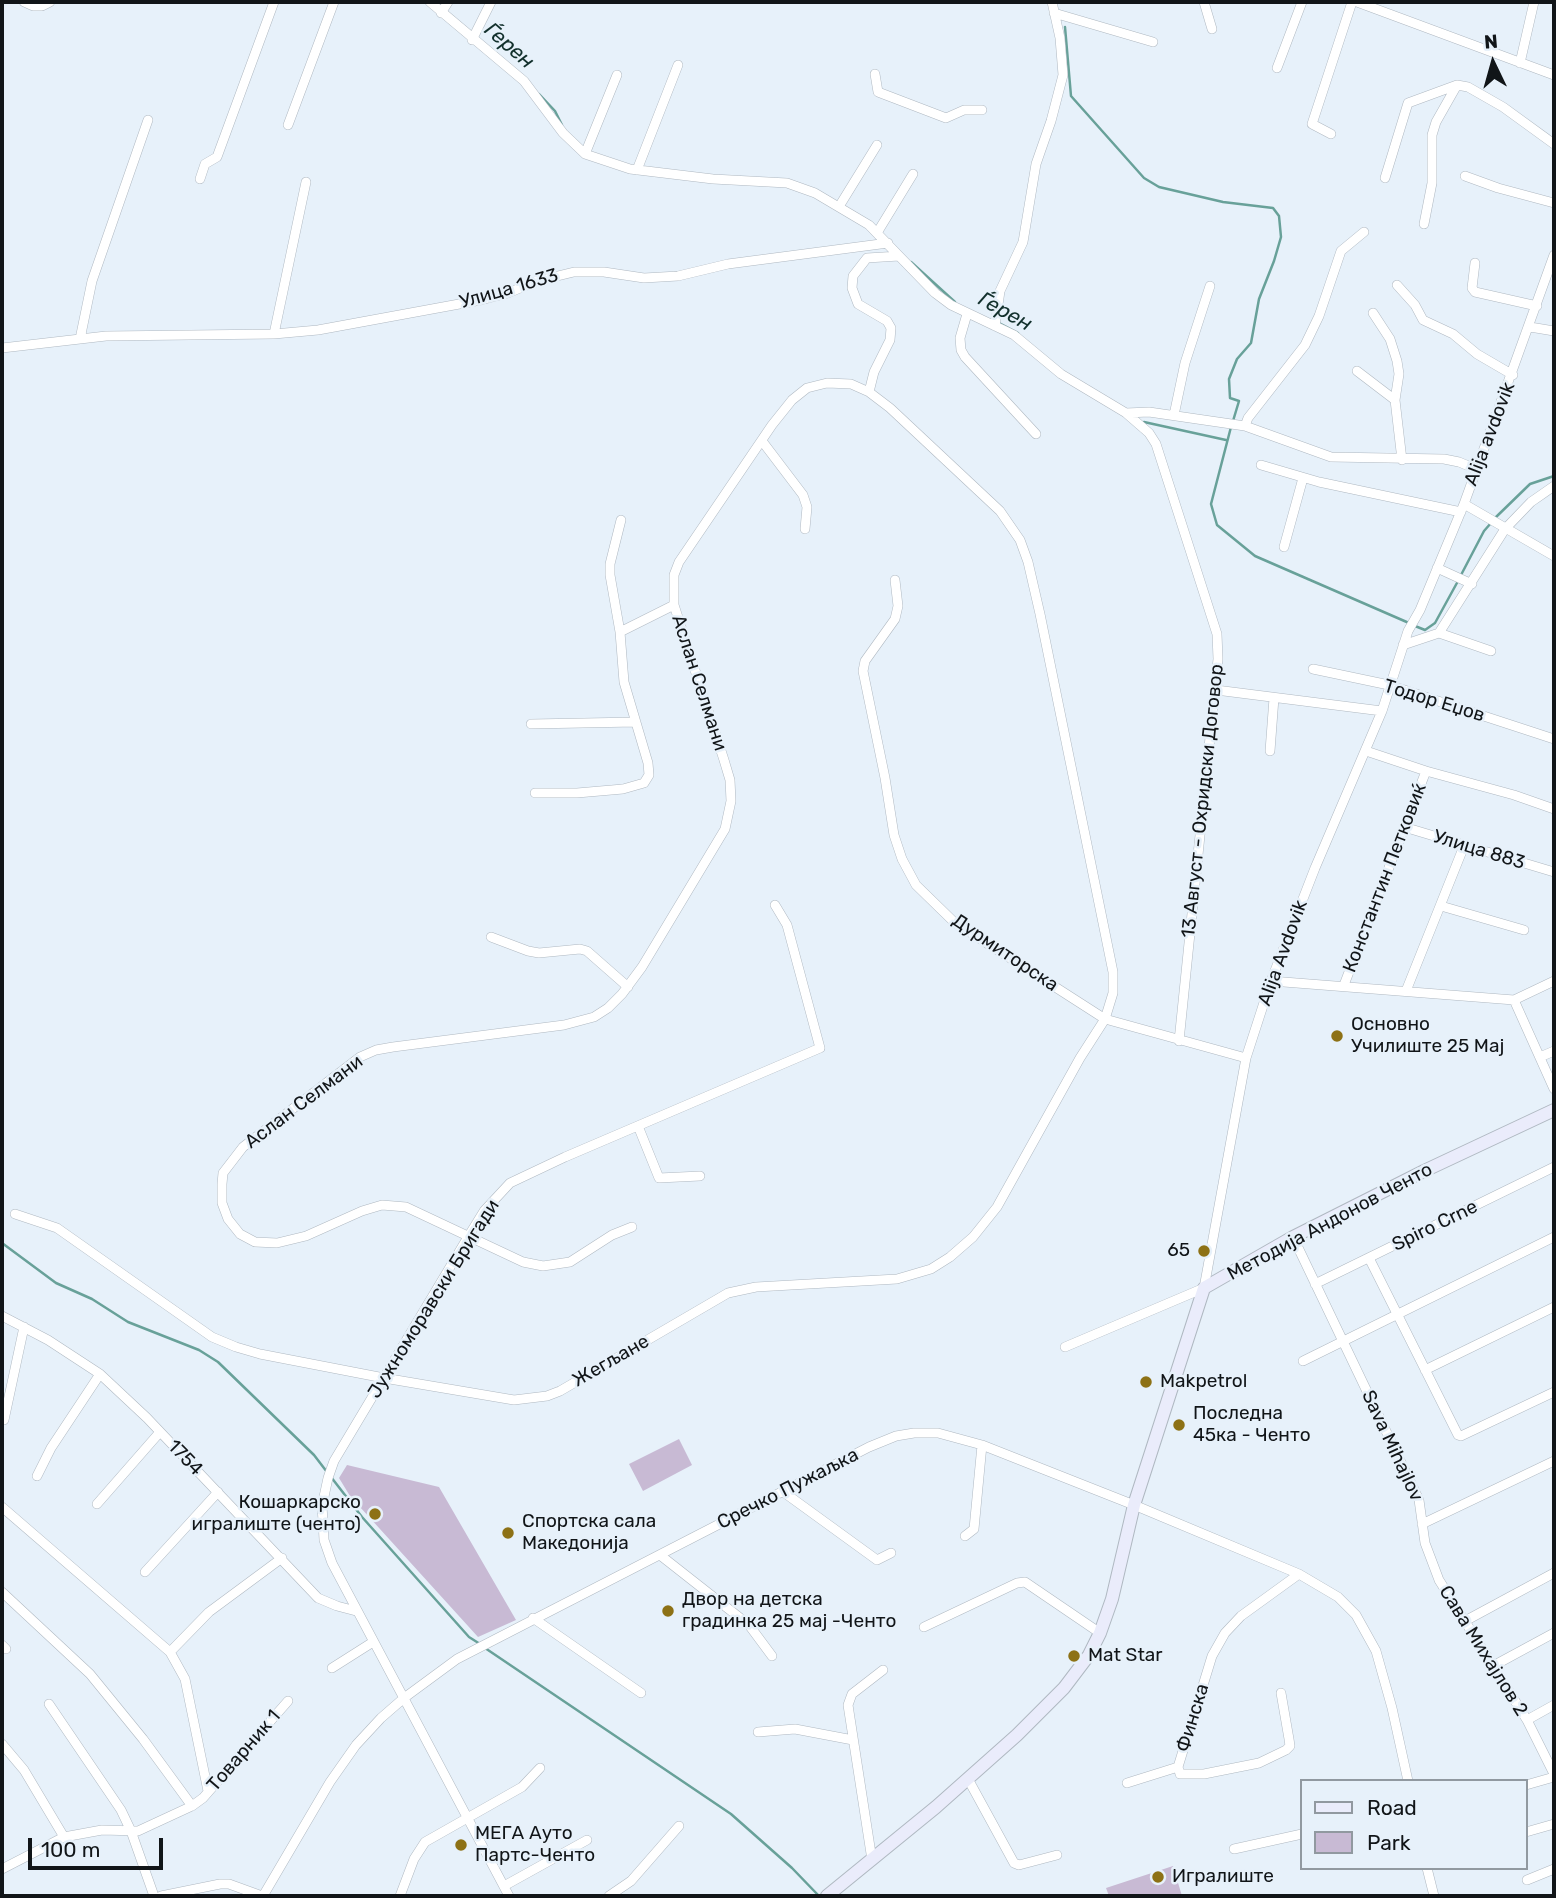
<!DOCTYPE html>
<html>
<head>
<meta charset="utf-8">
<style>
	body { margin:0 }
	#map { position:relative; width:1556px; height:1898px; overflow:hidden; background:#e7f1fa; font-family:Rubik,sans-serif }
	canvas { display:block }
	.frame { position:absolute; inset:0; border:4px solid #111518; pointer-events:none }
	.legend { position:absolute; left:1300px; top:1779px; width:228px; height:91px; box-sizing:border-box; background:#e7f1fa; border:2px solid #9199a0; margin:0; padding:9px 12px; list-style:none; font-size:21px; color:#111518 }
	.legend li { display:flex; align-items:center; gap:14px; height:35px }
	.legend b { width:35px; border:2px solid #9199a0 }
	.north { position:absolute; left:1458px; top:28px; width:70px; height:70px; -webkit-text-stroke:5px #e7f1fa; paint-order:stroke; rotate:355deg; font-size:19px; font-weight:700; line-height:28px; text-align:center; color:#111518 }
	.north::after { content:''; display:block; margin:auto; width:24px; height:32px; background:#111518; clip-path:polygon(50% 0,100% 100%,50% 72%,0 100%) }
	.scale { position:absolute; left:28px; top:1838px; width:135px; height:32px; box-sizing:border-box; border:4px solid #111518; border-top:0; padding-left:9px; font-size:21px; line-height:24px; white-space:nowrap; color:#111518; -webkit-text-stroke:5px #e7f1fa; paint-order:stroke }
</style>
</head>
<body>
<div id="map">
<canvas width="1556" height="1898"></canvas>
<div class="frame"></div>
<ul class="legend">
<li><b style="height:9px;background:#eaecfb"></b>Road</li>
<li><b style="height:19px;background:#c8bad4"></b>Park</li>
</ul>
<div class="north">N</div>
<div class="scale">100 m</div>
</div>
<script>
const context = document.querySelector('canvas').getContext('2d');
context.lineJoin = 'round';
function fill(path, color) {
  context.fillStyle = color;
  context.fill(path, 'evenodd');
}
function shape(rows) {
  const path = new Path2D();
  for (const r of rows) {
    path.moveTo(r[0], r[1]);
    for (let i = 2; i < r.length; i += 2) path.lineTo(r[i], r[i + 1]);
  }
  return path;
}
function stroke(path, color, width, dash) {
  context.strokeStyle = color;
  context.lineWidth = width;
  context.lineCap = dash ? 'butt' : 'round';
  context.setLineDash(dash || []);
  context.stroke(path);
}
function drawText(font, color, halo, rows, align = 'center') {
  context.font = font + ' Rubik,sans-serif';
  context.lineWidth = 5;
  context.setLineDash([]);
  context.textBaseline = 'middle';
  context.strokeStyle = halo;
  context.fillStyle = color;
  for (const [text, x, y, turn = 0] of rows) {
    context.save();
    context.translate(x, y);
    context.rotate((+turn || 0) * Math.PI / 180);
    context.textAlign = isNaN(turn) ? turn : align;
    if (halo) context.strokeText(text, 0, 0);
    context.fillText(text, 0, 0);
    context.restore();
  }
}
const green = shape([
	[679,1439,692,1465,643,1491,629,1464],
	[347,1465,439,1487,516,1620,478,1637,350,1496,339,1478],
	[1173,1866,1182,1896,1109,1896,1106,1888]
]);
const stream = shape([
	[1065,27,1071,96,1144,178,1159,187,1223,202,1273,208,1279,216,1281,237,1274,261,1259,299,1251,343,1237,359,1229,379,1230,398,1239,401,1233,421],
	[539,94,555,111,562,125],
	[911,262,955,302],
	[999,323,1018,333],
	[1144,422,1226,440],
	[1231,427,1211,504,1217,525,1255,556,1409,623],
	[1495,518,1530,484,1554,476],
	[1461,575,1484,531,1491,523],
	[1415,626,1425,630,1435,623,1458,581],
	[2,1243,56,1283,92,1299,128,1322,199,1350,218,1362,314,1455,327,1472],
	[331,1477,362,1517,469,1637,480,1644],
	[485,1648,731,1814,792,1868,819,1896]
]);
const street = shape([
	[24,2,33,6,42,6,50,2],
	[430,2,524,81,563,133,585,154,630,169,713,179,787,183,815,193,869,225,935,293,951,305,1014,335,1061,374,1126,413,1149,433,1156,444,1217,634,1218,659,1179,1041],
	[1204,2,1212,29],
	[1357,2,1554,75],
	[441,13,448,2],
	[1054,13,1153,42],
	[472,40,491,2],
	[1520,63,1534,2],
	[1277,68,1302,2],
	[875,74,878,92,946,118,964,110,982,110],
	[288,125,334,2],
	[1331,134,1312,124,1352,2],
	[585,154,617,75],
	[637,170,678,65],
	[1465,176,1498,188,1554,203],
	[1385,178,1408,103,1457,85,1468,87,1503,107,1554,144],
	[200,179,205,164,217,157,274,2],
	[840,205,877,145],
	[1424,224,1432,183,1432,135,1436,122,1457,85],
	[877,233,913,174],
	[1475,263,1472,288,1475,292,1537,306],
	[1397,285,1415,305,1423,320,1453,334,1477,354,1513,375],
	[1373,313,1390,339,1397,361,1399,374,1395,400],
	[967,314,960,338,961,350,965,357,1036,434],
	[995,326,1000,291,1023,242,1036,164,1051,121,1063,75,1060,38,1052,2],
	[1530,327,1554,331],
	[274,334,306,182],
	[80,339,92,281,148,120],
	[2,348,106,336,274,334,318,330,481,300,508,293,537,281,574,272,604,272,644,278,678,276,728,264,888,243],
	[1357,371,1395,400,1402,460],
	[869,392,874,372,890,340,891,328,887,321,858,304,852,288,853,276,867,258,899,256],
	[1126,413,1149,412,1245,426,1331,457,1444,459,1459,462,1476,469],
	[1174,415,1185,363,1210,286],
	[1245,426,1248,418,1305,345,1319,316,1341,251,1364,232],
	[762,441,803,495,807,507,805,529],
	[1261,465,1319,482,1461,512],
	[1464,504,1554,556],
	[1284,547,1303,478],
	[1437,568,1472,584],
	[895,580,898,606,895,619,865,661,863,671,885,778,894,835,902,859,916,885,954,922,1105,1019,1246,1058],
	[620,632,674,605],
	[1439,633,1491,651],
	[1403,645,1439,633,1505,529,1531,502,1554,486],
	[1313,669,1389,685,1554,739],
	[1216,690,1382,711],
	[531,724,636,722],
	[1270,751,1274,698],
	[1366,751,1426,771,1514,795,1554,809],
	[535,793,577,793,623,789,644,783,649,775,648,763,624,682,620,632,610,575,610,564,621,520],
	[1404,827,1554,872],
	[1441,906,1524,930],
	[491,937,528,951,539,953,580,949,587,951,628,987],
	[1271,981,1514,1000],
	[1344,985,1426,771],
	[1406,991,1464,846],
	[1514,1000,1554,1089],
	[1514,1000,1554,981],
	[1540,1057,1554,1051],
	[638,1126,659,1178,700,1176],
	[15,1214,57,1228,212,1337,236,1347,260,1354,384,1378,514,1400,547,1396,560,1391,728,1293,756,1287,897,1279,931,1269,950,1257,973,1237,997,1207,1080,1058,1105,1019,1113,993,1113,972,1040,614,1028,562,1020,540,1000,511,890,408,869,392,851,384,827,383,807,388,792,400,772,425,679,562,674,575,674,605,724,760,730,780,731,801,725,829,642,967,622,994,608,1008,594,1017,564,1025,393,1047,376,1050,360,1057,243,1147,223,1173,222,1184,222,1203,228,1219,240,1234,255,1242,277,1243,306,1236,362,1211,382,1205,406,1207,523,1262,543,1266,570,1262,612,1235,632,1227],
	[1293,1237,1419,1500,1425,1543,1439,1580,1527,1720,1554,1774],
	[1369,1258,1458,1435,1461,1436,1554,1392],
	[1315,1284,1554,1167],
	[2,1316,48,1340,100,1374,147,1418,318,1598,337,1606,356,1611],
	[1065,1347,1204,1288,1246,1058,1271,981,1315,868,1382,711,1408,631,1420,610,1464,504,1554,255],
	[1303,1361,1554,1237],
	[1425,1370,1554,1307],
	[4,1420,24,1327],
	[37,1476,51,1448,100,1374],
	[782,1491,877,1560,891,1553],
	[97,1504,160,1432],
	[2,1507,170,1652,185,1679,208,1791],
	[1422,1524,1554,1461],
	[965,1536,974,1529,982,1445],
	[660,1555,749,1625,772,1656],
	[145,1572,218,1492],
	[2,1592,90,1674,143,1739,192,1806],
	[533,1618,641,1693],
	[1465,1621,1554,1573],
	[924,1627,1017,1583,1025,1582,1100,1633],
	[2,1645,6,1649],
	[170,1652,209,1612,282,1558],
	[1493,1666,1554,1633],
	[332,1668,373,1642],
	[1281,1693,1289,1739,1290,1746,1286,1750,1259,1763,1204,1774,1180,1774,1178,1767,1212,1656,1225,1633,1241,1616,1299,1574],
	[49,1704,121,1810,131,1831,154,1896],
	[1527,1720,1554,1705],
	[758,1732,795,1729,853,1740],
	[2,1744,24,1770,64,1837],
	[968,1779,1014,1863,1019,1865,1057,1855],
	[1127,1783,1178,1767],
	[1526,1785,1554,1777],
	[1526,1832,1554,1824],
	[1234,1849,1302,1834],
	[872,1860,848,1705,852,1694,883,1670],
	[1427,1868,1434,1896],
	[2,1869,64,1837,102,1830,138,1831,192,1806,203,1798,288,1701],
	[1527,1880,1554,1869],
	[504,1886,587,1840],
	[161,1896,220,1884,229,1884,262,1896],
	[263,1896,330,1782,356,1745,381,1718,404,1698,457,1659,869,1447,896,1436,914,1433,938,1433,982,1445,1134,1505,1299,1574,1338,1597,1356,1615,1376,1651,1392,1708,1408,1781],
	[400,1896,414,1859,425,1842,522,1787,540,1768],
	[509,1896,332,1563,324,1540,323,1521,322,1506,328,1478,334,1461,468,1237,484,1211,510,1183,565,1157,820,1048,787,925,775,905],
	[609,1896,631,1881,679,1826]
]);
const secondary = shape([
	[827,1896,936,1807,1017,1735,1064,1688,1089,1655,1100,1633,1112,1599,1134,1505,1204,1288,1293,1237,1424,1171,1554,1110]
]);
const markers = [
	[1337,1036,7,"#8d7115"],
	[1204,1251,7,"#8d7115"],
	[1146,1382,7,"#8d7115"],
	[1179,1425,7,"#8d7115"],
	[375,1514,7,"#8d7115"],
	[508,1533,7,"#8d7115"],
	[668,1611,7,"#8d7115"],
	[1074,1656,7,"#8d7115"],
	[461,1845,7,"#8d7115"],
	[1158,1877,7,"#8d7115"]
];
const streetNames = [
	["Улица 1633",509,289,-16],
	["Alija avdovik",1490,434,-69],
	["Аслан Селмани",699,683,72],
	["Тодор Еџов",1434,701,17],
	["13 Август - Охридски Договор",1203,801,-84],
	["Улица 883",1479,850,17],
	["Константин Петковиќ",1385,878,-69],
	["Дурмиторска",1005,953,34],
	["Alija Avdovik",1283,953,-70],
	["Аслан Селмани",304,1102,-37],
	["Методија Андонов Ченто",1330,1222,-28],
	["Spiro Crne",1435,1226,-26],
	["Јужноморавски Бригади",434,1299,-58],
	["Жегљане",611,1361,-30],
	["Sava Mihajlov",1392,1446,65],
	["1754",185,1458,46],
	["Сречко Пужаљка",788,1489,-27],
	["Сава Михајлов 2",1483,1651,58],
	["Финска",1193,1718,-73],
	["Товарник 1",244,1751,-49]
];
const poiNames = [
	["Основно",1351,1025],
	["Училиште 25 Мај",1351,1047],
	["65",1190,1251,"right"],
	["Makpetrol",1160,1382],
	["Последна",1193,1414],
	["45ка - Ченто",1193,1436],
	["Кошаркарско",361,1503,"right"],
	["игралиште (ченто)",361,1525,"right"],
	["Спортска сала",522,1522],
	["Македонија",522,1544],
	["Двор на детска",682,1600],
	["градинка 25 мај -Ченто",682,1622],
	["Mat Star",1088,1656],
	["МЕГА Ауто",475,1834],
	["Партс-Ченто",475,1856],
	["Игралиште",1172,1877]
];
const waterNames = [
	["Ѓерен",509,46,41],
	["Ѓерен",1005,312,29]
];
fill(green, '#c8bad4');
stroke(stream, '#68a199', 2.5);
stroke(street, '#afb8c1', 10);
stroke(secondary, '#afb8c1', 14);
stroke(street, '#fff', 9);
stroke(secondary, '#eaecfb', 12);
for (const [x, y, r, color] of markers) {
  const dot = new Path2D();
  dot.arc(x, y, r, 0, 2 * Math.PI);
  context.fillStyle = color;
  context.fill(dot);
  stroke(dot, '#e7f1fa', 2.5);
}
drawText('19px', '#111518', '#e7f1fa', streetNames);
drawText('19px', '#111518', '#e7f1fa', poiNames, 'left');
drawText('italic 21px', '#12302c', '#e7f1fa', waterNames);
</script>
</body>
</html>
